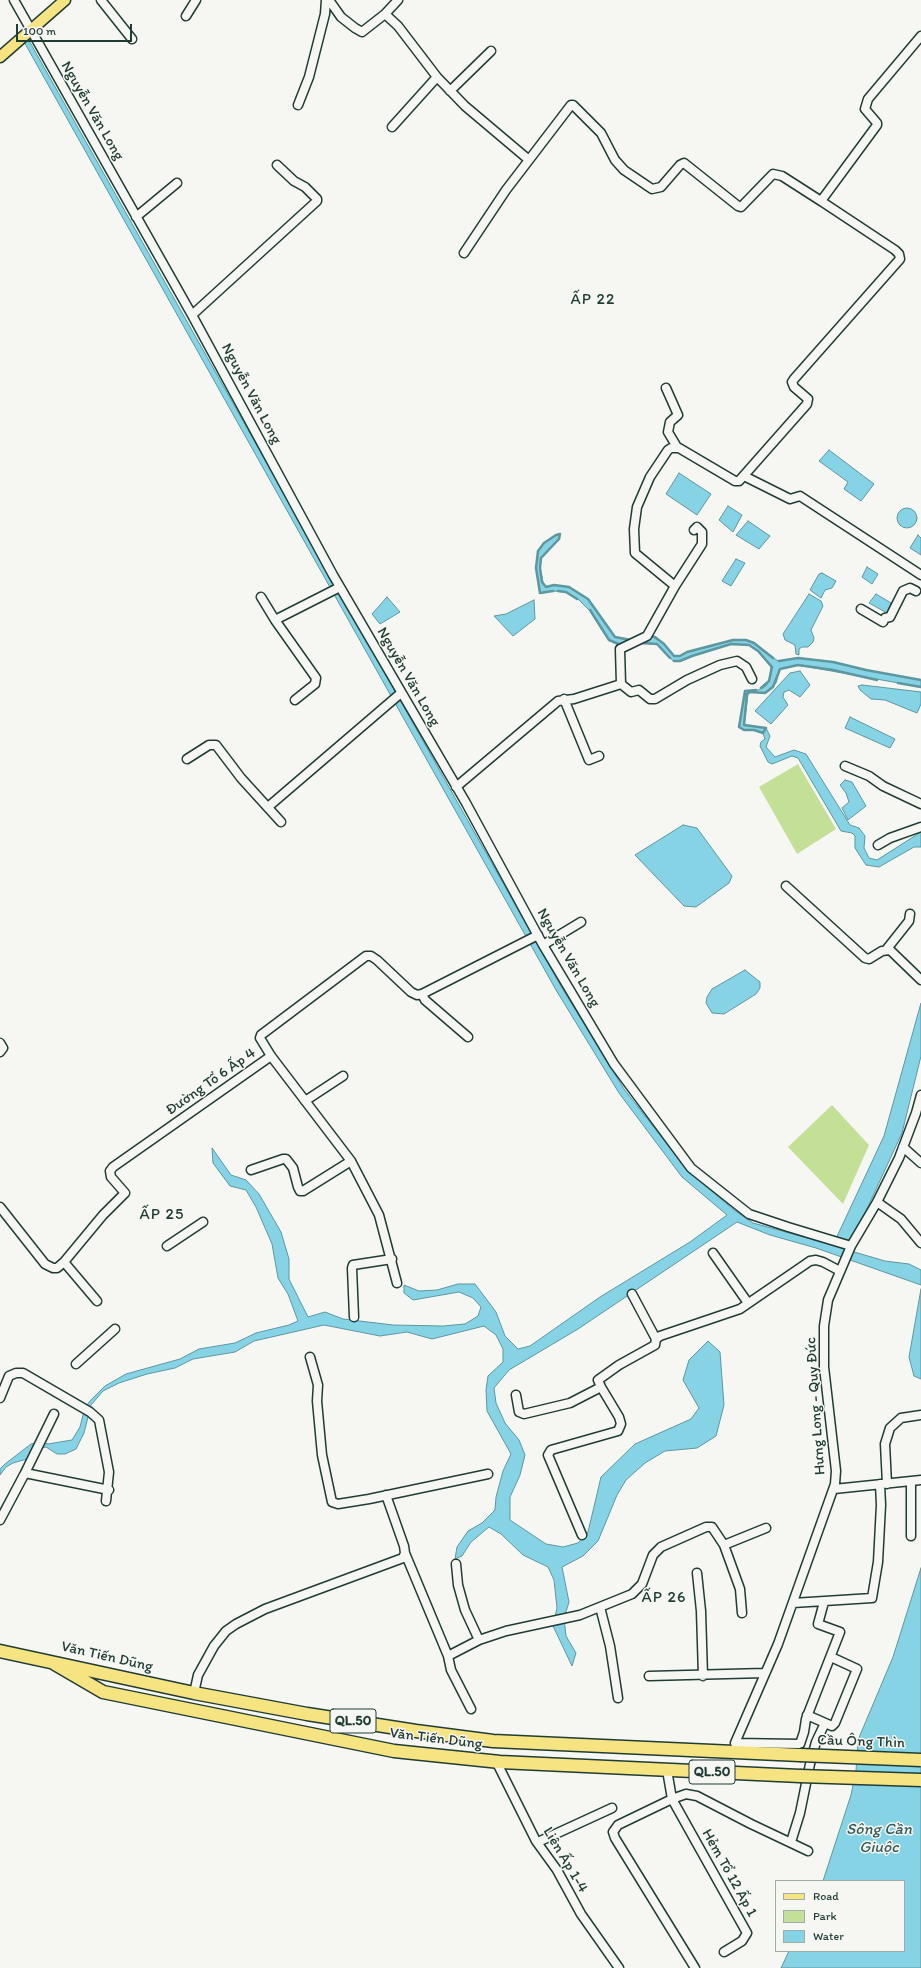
<!DOCTYPE html>
<html>
<head>
<meta charset="utf-8">
<style>
	body { margin:0 }
	#map { position:relative; width:921px; height:1968px; overflow:hidden; background:#f6f6f2; font-family:Itim,sans-serif }
	canvas { display:block }
	.legend { position:absolute; left:775px; top:1880px; width:130px; height:72px; box-sizing:border-box; background:#f6f6f2; border:1px solid #a0aca6; margin:0; padding:5px 7px; list-style:none; font-size:12px; color:#1f3d34 }
	.legend li { display:flex; align-items:center; gap:8px; height:20px }
	.legend b { width:20px; border:1px solid #a0aca6 }
	.scale { position:absolute; left:16px; top:24px; width:116px; height:18px; box-sizing:border-box; border:2px solid #1f3d34; border-top:0; padding-left:5px; font-size:12px; line-height:14px; white-space:nowrap; color:#1f3d34; -webkit-text-stroke:3px #f6f6f2; paint-order:stroke }
</style>
</head>
<body>
<div id="map">
<canvas width="921" height="1968"></canvas>
<ul class="legend">
<li><b style="height:5px;background:#f6e381"></b>Road</li>
<li><b style="height:11px;background:#c4e097"></b>Park</li>
<li><b style="height:11px;background:#87d3e6"></b>Water</li>
</ul>
<div class="scale">100 m</div>
</div>
<script>
const context = document.querySelector('canvas').getContext('2d');
context.lineJoin = 'round';
function fill(path, color) {
  context.fillStyle = color;
  context.fill(path, 'evenodd');
}
function shape(rows) {
  const path = new Path2D();
  for (const r of rows) {
    if (r.length === 3) {
      path.moveTo(r[0] + r[2], r[1]);
      path.arc(r[0], r[1], r[2], 0, 2 * Math.PI);
      continue;
    }
    path.moveTo(r[0], r[1]);
    for (let i = 2; i < r.length; i += 2) path.lineTo(r[i], r[i + 1]);
  }
  return path;
}
function stroke(path, color, width, dash) {
  context.strokeStyle = color;
  context.lineWidth = width;
  context.lineCap = dash ? 'butt' : 'round';
  context.setLineDash(dash || []);
  context.stroke(path);
}
function drawText(font, color, halo, rows, align = 'center') {
  context.font = font + ' Itim,sans-serif';
  context.lineWidth = 3;
  context.setLineDash([]);
  context.textBaseline = 'middle';
  context.strokeStyle = halo;
  context.fillStyle = color;
  for (const [text, x, y, turn = 0] of rows) {
    context.save();
    context.translate(x, y);
    context.rotate((+turn || 0) * Math.PI / 180);
    context.textAlign = isNaN(turn) ? turn : align;
    if (halo) context.strokeText(text, 0, 0);
    context.fillText(text, 0, 0);
    context.restore();
  }
}
const green = shape([
	[798,764,836,829,797,854,759,787],
	[832,1105,869,1145,843,1204,788,1147]
]);
const water = shape([
	[27,37,562,988,624,1089,688,1171,734,1210,753,1223,833,1245,884,1136,921,1003,921,1056,902,1133,866,1211,844,1249,885,1261,909,1264,921,1270,921,1285,816,1248,770,1235,737,1222,578,1329,509,1370,494,1388,496,1403,505,1423,519,1440,525,1455,520,1475,510,1497,510,1520,546,1544,563,1547,578,1543,588,1532,601,1477,635,1444,691,1419,699,1408,683,1380,689,1360,708,1341,720,1352,724,1405,716,1436,697,1448,665,1451,645,1463,626,1480,617,1495,598,1541,583,1556,562,1567,569,1602,564,1618,566,1636,576,1653,572,1666,553,1626,557,1608,554,1580,548,1567,523,1555,501,1534,489,1527,471,1542,462,1556,455,1559,457,1547,468,1531,482,1523,495,1510,496,1497,503,1471,511,1454,487,1411,486,1390,488,1376,503,1362,503,1349,496,1335,484,1326,432,1339,407,1332,380,1336,324,1325,254,1341,235,1352,193,1359,175,1368,147,1374,119,1383,103,1391,91,1405,84,1433,76,1449,65,1454,57,1454,46,1447,34,1450,27,1459,13,1463,6,1467,0,1475,0,1469,5,1464,31,1444,39,1442,48,1444,72,1440,80,1427,84,1411,89,1402,105,1386,126,1374,180,1359,199,1349,235,1343,256,1333,289,1325,298,1321,288,1294,278,1278,272,1244,256,1207,246,1190,230,1186,213,1163,212,1148,231,1175,246,1180,259,1194,281,1232,289,1259,289,1279,308,1317,325,1312,343,1319,393,1325,443,1326,465,1324,478,1316,481,1307,473,1298,459,1292,413,1300,404,1293,404,1285,419,1291,437,1290,458,1284,475,1284,496,1312,505,1336,518,1349,530,1346,600,1297,690,1242,727,1215,682,1177,619,1093,556,990,23,40,27,37],
	[829,450,874,484,861,501,844,489,848,482,819,461,829,450],
	[679,473,711,494,697,515,666,494,679,473],
	[728,506,742,515,733,532,719,520,728,506],
	[907,518,10],
	[748,521,770,536,759,549,736,535,748,521],
	[560,534,559,539,541,558,540,568,543,582,546,587,554,585,569,587,588,599,615,637,627,640,651,636,664,644,674,656,680,656,687,652,733,640,746,640,754,643,778,661,798,658,833,662,866,670,921,680,921,687,798,665,780,669,776,683,765,693,750,692,748,694,744,725,766,728,770,736,766,747,775,757,794,750,806,754,850,825,859,828,865,836,864,848,869,858,877,860,921,832,921,847,914,847,879,867,866,865,855,848,855,836,852,833,841,831,798,758,792,756,772,764,768,762,760,746,761,742,765,739,763,733,754,730,744,730,739,727,745,691,758,690,766,686,769,681,771,667,758,651,749,645,731,644,692,656,680,661,673,661,657,644,642,642,620,645,614,643,609,640,591,612,578,599,566,592,552,591,540,593,536,568,538,551,544,543,556,535,560,534],
	[918,535,921,538,921,555,910,548,918,535],
	[736,559,745,563,731,586,722,581,736,559],
	[867,567,878,574,872,584,862,577,867,567],
	[822,573,836,581,832,588,825,590,821,598,810,590,819,574,822,573],
	[809,594,821,601,823,606,811,630,814,638,813,642,808,647,802,647,799,649,799,655,796,654,795,645,785,640,783,634,809,594],
	[876,594,891,603,887,613,869,603,876,594],
	[387,597,400,612,380,624,372,614,387,597],
	[534,600,535,619,513,636,494,616,506,614,534,600],
	[800,671,810,685,800,697,789,690,784,692,783,697,788,705,771,724,755,711,790,673,800,671],
	[862,685,921,692,921,704,917,713,885,700,871,699,860,690,858,686,862,685],
	[850,717,895,739,890,748,845,728,850,717],
	[845,780,852,782,866,806,848,820,842,808,849,802,846,793,840,785,845,780],
	[683,825,697,828,732,876,729,883,696,907,684,906,635,855,683,825],
	[745,970,760,982,760,988,756,994,724,1014,712,1013,706,1003,707,997,712,989,745,970],
	[921,1289,921,1379,914,1376,909,1357,921,1289],
	[921,1568,921,1968,781,1968,789,1951,904,1951,904,1881,823,1881,851,1795,856,1771,858,1740,893,1657,921,1568]
]);
const stream = shape([
	[553,591,540,593,536,568,538,551,544,543,556,535,560,534,559,539,541,558,540,568,542,582,546,587,554,585,569,587,588,599,615,637,631,640],
	[558,591,566,592,577,599],
	[590,610,609,640,621,645],
	[649,636,655,637,664,644,674,656,680,656,687,652,733,640,746,640,754,643,773,658],
	[640,643,657,644,670,658],
	[674,661,680,661,692,656,731,644,749,645,758,651,772,667,769,681,761,688],
	[779,661,798,658,833,662,866,670,921,680],
	[898,683,921,687],
	[756,690,745,691,739,727,744,730,754,730,763,733,766,728,744,725,747,694,750,692,765,693,773,687,780,669,798,665,833,670,877,680]
]);
const minor = shape([
	[14,0,192,315,333,575,466,803,543,945,614,1064,691,1168,725,1195,749,1214,788,1227,851,1246],
	[101,0,132,39],
	[329,0,341,17,355,28,362,32,385,14,398,26,437,77,465,106,529,160],
	[385,14,398,0],
	[186,16,196,0],
	[450,91,491,51],
	[298,105,309,77,325,14,326,0],
	[392,127,437,77],
	[136,217,177,183],
	[464,253,506,190,571,105,573,105,601,133,615,160,624,170,652,189,661,187,680,165,684,163,738,206,741,207,773,174,782,176,821,201,877,125,877,123,865,109,868,99,921,36],
	[192,315,317,201,317,199,305,187,294,181,277,165],
	[666,388,678,415,670,422,668,432,677,447],
	[744,476,790,499,800,496,921,575],
	[675,586,635,553,634,529,637,507,650,477,668,450,671,448,679,448,735,481,739,481,807,404,808,399,794,387,792,382,794,379,900,259,899,254,895,250,821,201],
	[261,597,275,620,340,587],
	[861,609,883,622,885,618,890,617,903,591,910,588,916,591],
	[275,620,316,678,315,684,295,700],
	[621,684,631,692,639,690,650,699,655,699,687,680,720,665,737,661,746,667,752,679],
	[564,699,589,760,599,756],
	[187,759,209,745,216,745,241,778,281,822],
	[845,766,869,776,883,786,921,804],
	[456,787,558,701,574,699,621,684,620,649,647,636,675,586,702,544,702,532,697,527,694,530],
	[268,807,401,693],
	[878,845,890,838,921,827],
	[786,886,865,958,869,959,882,951,890,950,921,980],
	[543,945,581,922],
	[886,950,909,921,910,914],
	[422,994,425,1000,468,1037],
	[0,1043,3,1048,0,1052],
	[305,1101,343,1076],
	[903,1147,921,1163],
	[251,1170,283,1159,286,1159,293,1168,298,1187,300,1191,303,1191,351,1161],
	[877,1202,901,1219,921,1243],
	[0,1207,45,1264,53,1268,57,1268,64,1262,103,1215,125,1193,111,1177,110,1171,113,1167,271,1056],
	[167,1246,203,1222],
	[713,1253,748,1303],
	[64,1262,97,1301],
	[397,1283,379,1215,351,1161,271,1056,260,1038,261,1035,366,956,371,956,377,960,411,992,417,995,422,994,538,935],
	[632,1294,656,1339],
	[354,1317,352,1268,353,1265,392,1259],
	[310,1357,318,1385,317,1401,322,1455,332,1502,338,1504,369,1499,488,1474],
	[76,1364,115,1329],
	[516,1395,519,1412,524,1414,570,1403,601,1387],
	[0,1398,9,1376,16,1373,23,1373,90,1412,99,1420,109,1472,106,1501],
	[25,1473,54,1414],
	[887,1484,885,1444,890,1428,901,1418,921,1415],
	[834,1489,921,1480],
	[0,1520,25,1473,109,1490],
	[582,1535,548,1455,551,1450,618,1431,621,1424,619,1417,601,1387,598,1380,619,1365,655,1345,656,1339,660,1336,740,1309,810,1261,816,1260,823,1262,840,1271],
	[911,1536,911,1481],
	[724,1545,740,1589,742,1613],
	[405,1553,448,1656],
	[456,1564,458,1585,465,1610,479,1640],
	[697,1573,701,1611,703,1676],
	[824,1602,818,1624,840,1632,806,1719,804,1732,800,1744,735,1743,778,1644,835,1484,836,1471,824,1367,824,1326,828,1300,851,1246,877,1202,899,1158,916,1113,921,1095],
	[793,1603,872,1598,878,1562,881,1505,880,1484],
	[600,1607,610,1646,618,1698],
	[649,1676,765,1673],
	[194,1693,198,1675,214,1646,226,1631,236,1624,265,1609,403,1558,405,1553,404,1546,386,1495],
	[471,1709,451,1670,448,1656,479,1640,506,1631,580,1615,632,1594,642,1584,653,1555,661,1547,706,1527,712,1527,724,1545,766,1528],
	[807,1715,832,1726,835,1723,857,1669,831,1657],
	[496,1761,536,1841,557,1870,581,1914,619,1968],
	[667,1770,672,1799,618,1825,613,1832,615,1838,695,1968],
	[538,1842,612,1808],
	[791,1842,800,1813,810,1764,816,1742,825,1723],
	[724,1952,742,1941,747,1933,672,1799,686,1794,697,1796,751,1824,808,1851]
]);
const major = shape([
	[0,57,65,0]
]);
const highway = shape([
	[0,1651,194,1693,307,1714,416,1731,493,1741,800,1755],
	[55,1664,103,1692,394,1751,500,1762,800,1776]
]);
const highwayBridge = shape([
	[800,1755,921,1760],
	[800,1776,921,1780]
]);
const shields = [
	[353,1721,46],
	[712,1772,46]
];
const shieldNames = [
	["QL.50",353,1721],
	["QL.50",712,1772]
];
const streetNames = [
	["Nguyễn Văn Long",92,111,60],
	["Nguyễn Văn Long",251,394,62],
	["Nguyễn Văn Long",408,677,60],
	["Nguyễn Văn Long",568,958,60],
	["Đường Tổ 6 Ấp 4",211,1082,-35],
	["Hưng Long - Quy Đức",816,1406,-94],
	["Văn Tiến Dũng",107,1657,13],
	["Văn Tiến Dũng",436,1739,7],
	["Cầu Ông Thìn",861,1742,2],
	["Liên Ấp 1-4",565,1860,59],
	["Hẻm Tổ 12 Ấp 1",729,1873,61]
];
const neighbourhoodNames = [
	["ẤP 22",593,300],
	["ẤP 25",162,1215],
	["ẤP 26",664,1598]
];
const waterNames = [
	["Sông Cần",879,1830],
	["Giuộc",879,1848]
];
fill(green, '#c4e097');
fill(water, '#87d3e6');
stroke(water, '#5d979f', 1);
stroke(stream, '#5d979f', 2.5);
stroke(minor, '#1f3d34', 11);
stroke(major, '#1f3d34', 13);
stroke(highway, '#1f3d34', 15);
stroke(minor, '#f6f6f2', 8);
stroke(major, '#f6e381', 10);
stroke(highway, '#f6e381', 12);
stroke(highwayBridge, '#1f3d34', 15, []);
stroke(highwayBridge, '#f6e381', 12);
for (const [x, y, w] of shields) {
  const box = new Path2D();
  box.roundRect(x - w / 2, y - 12, w, 24, 3);
  context.fillStyle = '#f6f6f2';
  context.fill(box);
  stroke(box, '#1f3d34', 1);
}
drawText('bold 14px', '#1f3d34', null, shieldNames);
drawText('15px', '#1f3d34', '#f6f6f2', streetNames);
context.letterSpacing = '1px';
drawText('16px', '#1f3d34', '#f6f6f2', neighbourhoodNames);
context.letterSpacing = '0px';
drawText('italic 16px', '#345b58', '#f6f6f2', waterNames);
</script>
</body>
</html>
